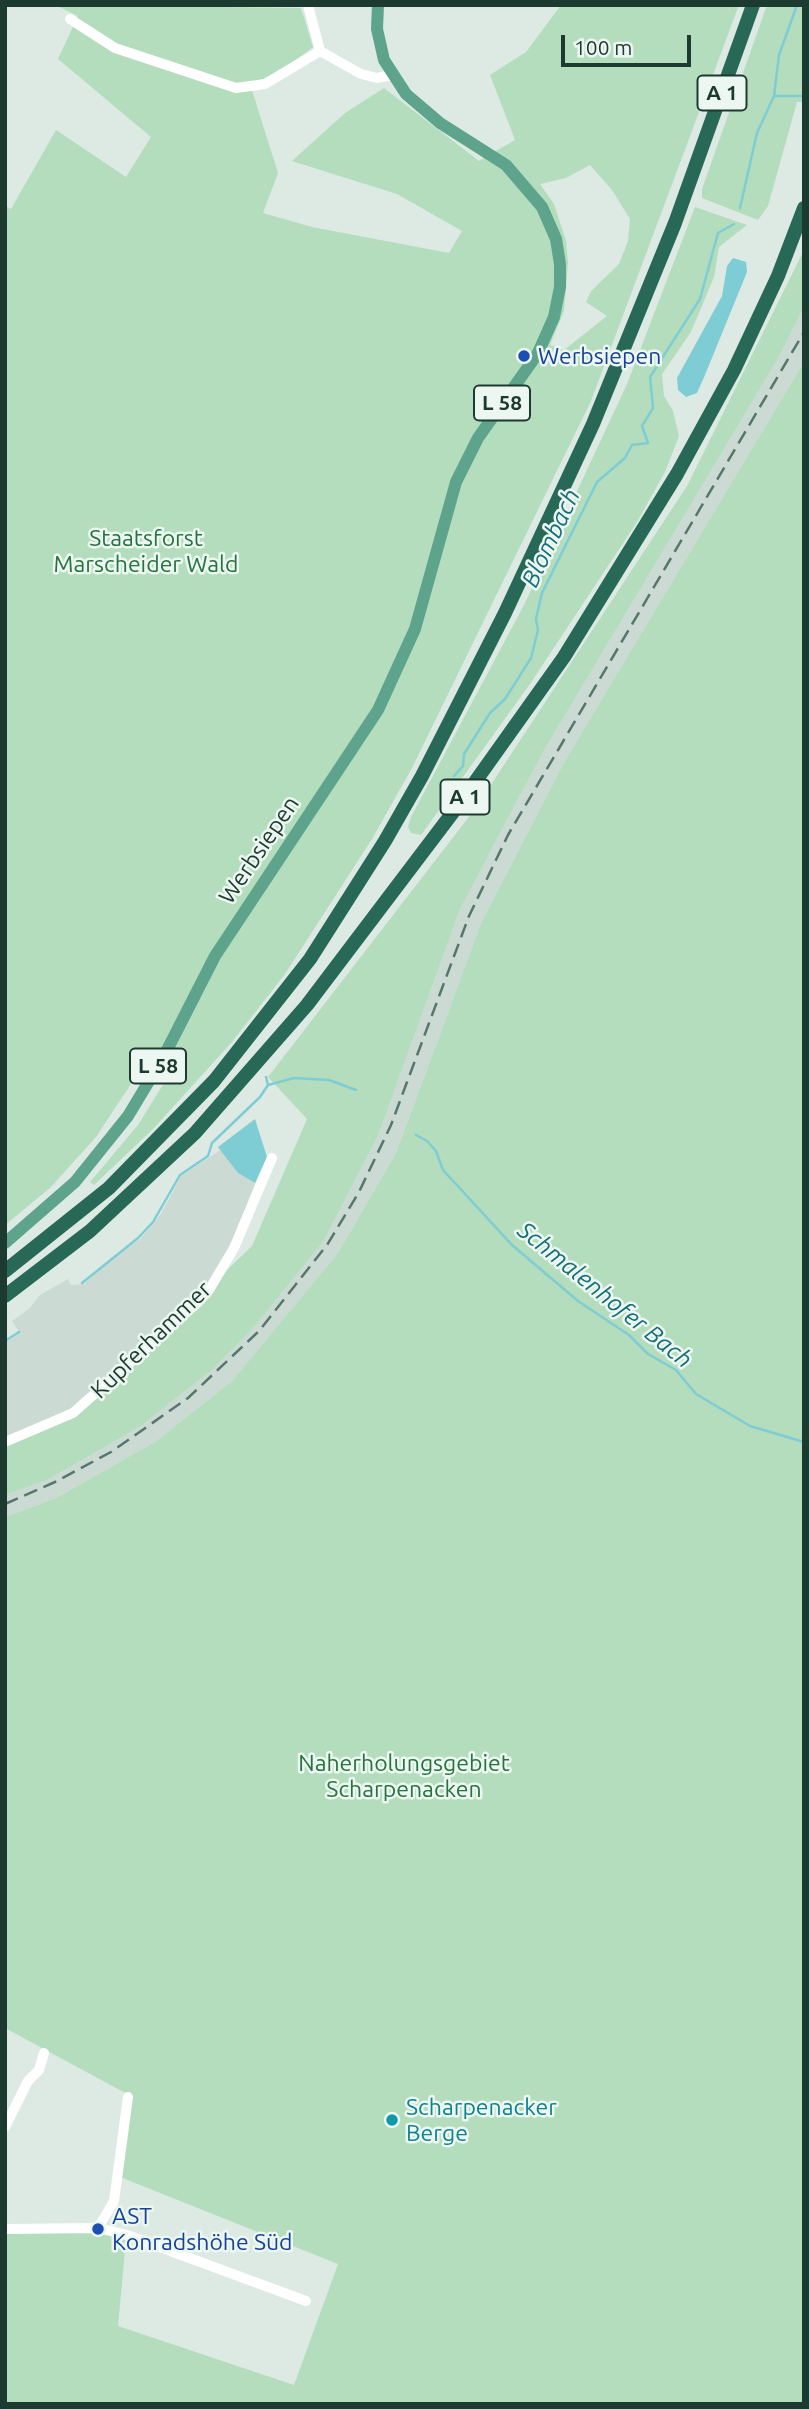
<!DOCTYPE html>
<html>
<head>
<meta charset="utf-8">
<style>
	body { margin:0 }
	#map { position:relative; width:809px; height:2409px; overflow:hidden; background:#dceae3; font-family:Ubuntu,sans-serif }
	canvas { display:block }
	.frame { position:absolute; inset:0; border:7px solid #1d3a30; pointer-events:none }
	.scale { position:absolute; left:561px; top:35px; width:130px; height:32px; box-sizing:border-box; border:4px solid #1d3a30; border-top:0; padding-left:9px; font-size:21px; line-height:24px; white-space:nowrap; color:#1d3a30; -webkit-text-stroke:5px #edf7f1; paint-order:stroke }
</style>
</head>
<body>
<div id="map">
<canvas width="809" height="2409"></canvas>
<div class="frame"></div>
<div class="scale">100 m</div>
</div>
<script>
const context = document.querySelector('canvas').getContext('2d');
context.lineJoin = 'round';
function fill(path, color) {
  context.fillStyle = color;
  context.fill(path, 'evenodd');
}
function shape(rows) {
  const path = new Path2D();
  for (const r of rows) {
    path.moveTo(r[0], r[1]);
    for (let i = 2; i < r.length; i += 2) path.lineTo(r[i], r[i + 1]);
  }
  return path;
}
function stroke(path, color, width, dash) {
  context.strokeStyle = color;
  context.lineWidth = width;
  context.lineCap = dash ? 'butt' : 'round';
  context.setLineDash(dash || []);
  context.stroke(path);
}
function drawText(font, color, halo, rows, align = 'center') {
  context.font = font + ' Ubuntu,sans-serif';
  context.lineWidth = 5;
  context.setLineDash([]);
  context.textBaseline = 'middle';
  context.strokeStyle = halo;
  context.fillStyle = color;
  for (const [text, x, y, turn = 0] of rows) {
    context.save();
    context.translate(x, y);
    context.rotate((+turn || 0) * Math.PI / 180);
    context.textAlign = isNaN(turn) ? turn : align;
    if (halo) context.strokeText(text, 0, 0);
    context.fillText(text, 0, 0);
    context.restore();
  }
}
const built = shape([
	[804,307,804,362,566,759,482,921,396,1153,338,1253,232,1381,155,1442,56,1498,5,1517,5,1495,47,1480,141,1426,212,1370,253,1328,323,1242,378,1136,460,909,543,752,780,355],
	[222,1149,238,1173,255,1183,233,1240,205,1291,70,1411,5,1440,5,1343,20,1333,12,1321,29,1309,40,1295,68,1279,71,1285,84,1284,114,1256,140,1239,161,1214,181,1176]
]);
const green = shape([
	[55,5,301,8,313,47,279,73,250,84,278,173,263,213,312,227,449,253,462,231,397,194,292,161,345,113,384,88,479,161,515,140,490,75,526,52,561,5,739,5,591,401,412,768,372,839,285,974,232,1042,154,1128,94,1185,90,1182,138,1125,172,1070,152,1052,96,1137,50,1188,5,1225,5,206,11,209,56,130,126,177,151,137,58,59,78,16],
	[590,165,612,190,630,219,628,241,619,264,591,291,586,302,607,316,564,350,550,345,564,311,568,263,566,241,554,204,540,184,566,178],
	[767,5,804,5,804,102,797,102,768,206,758,220,702,198,702,189],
	[695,207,747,225,719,247,714,277,691,332,662,374,664,396,673,411,679,436,665,472,637,522,530,684,421,835,411,833,408,827,411,817,524,605,627,384],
	[804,250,804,307,780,355,543,752,460,909,378,1136,323,1242,253,1328,212,1370,141,1426,47,1480,5,1495,5,1445,73,1418,252,1246,307,1119,268,1077,475,809,687,486],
	[804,362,804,2404,5,2404,5,2232,101,2232,126,2240,118,2326,294,2385,338,2264,120,2177,129,2095,5,2028,5,1517,56,1498,155,1442,232,1381,338,1253,396,1153,482,921,566,759]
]);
const water = shape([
	[733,258,746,262,747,272,705,375,697,393,686,397,678,390,677,378,722,296,727,266],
	[255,1119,267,1157,255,1183,238,1173,218,1147]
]);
const stream = shape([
	[774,96,804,96],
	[740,208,757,133,774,96,779,55,797,5],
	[454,776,463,766,464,754,490,713,505,699,531,658,538,630,536,619,542,593,597,482,625,458,632,445,648,443,642,426,653,408,650,377,700,299,718,233,734,224],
	[268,1085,294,1078,329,1080,356,1090],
	[416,1135,427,1141,436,1151,443,1170,512,1245,578,1301,629,1335,648,1354,676,1370,696,1394,750,1426,804,1442],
	[82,1283,138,1238,153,1222,180,1175,208,1156,212,1143,260,1097,268,1085,266,1077],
	[5,1341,19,1332]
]);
const minor = shape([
	[308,5,320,51],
	[70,19,115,48,236,88,265,84,320,51],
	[320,51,361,74,377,78,392,75],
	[5,1442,73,1413,197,1303,209,1290,234,1248,272,1158],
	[5,2127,28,2081,39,2070,44,2053],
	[98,2228,114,2201,128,2097],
	[5,2229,98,2228,127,2235,306,2301]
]);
const major = shape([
	[5,1243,75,1182,128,1116,163,1058,215,956,378,710,415,629,456,482,478,438,538,353,554,317,560,287,560,264,556,239,542,207,506,165,440,123,406,94,384,60,377,29,378,5]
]);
const highway = shape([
	[5,1271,109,1188,214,1081,310,959,385,841,422,776,505,613,593,424,675,223,753,5],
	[5,1296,90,1231,195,1133,307,1005,460,803,564,657,677,474,734,370,778,276,804,208]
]);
const rail = shape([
	[5,1504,55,1482,111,1452,188,1398,259,1331,327,1245,359,1192,391,1125,469,916,508,835,804,332]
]);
const markers = [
	[524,356,7,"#1a4fb4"],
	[392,2120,7,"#0f9aa8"],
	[98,2229,7,"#1a4fb4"]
];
const shields = [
	[722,93,49],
	[502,403,56],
	[465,797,49],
	[158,1066,56]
];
const shieldNames = [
	["A 1",722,93],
	["L 58",502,403],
	["A 1",465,797],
	["L 58",158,1066]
];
const transitNames = [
	["Werbsiepen",538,356],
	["AST",112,2216],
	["Konradshöhe Süd",112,2242]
];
const parkNames = [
	["Staatsforst",146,538],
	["Marscheider Wald",146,564],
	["Naherholungsgebiet",404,1763],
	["Scharpenacken",404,1789]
];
const streetNames = [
	["Werbsiepen",259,850,-56],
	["Kupferhammer",151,1340,-44]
];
const cultureNames = [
	["Scharpenacker",406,2107],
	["Berge",406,2133]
];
const waterNames = [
	["Blombach",551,538,-65],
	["Schmalenhofer Bach",605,1295,39]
];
fill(built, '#cbdad2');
fill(green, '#b3ddbc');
fill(water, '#7fcdd4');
stroke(stream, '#7fcdd4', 2.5);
stroke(minor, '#fff', 10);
stroke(major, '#5ea38c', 12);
stroke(highway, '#286856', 14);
stroke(rail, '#57766c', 2.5, [14, 7]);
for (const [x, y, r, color] of markers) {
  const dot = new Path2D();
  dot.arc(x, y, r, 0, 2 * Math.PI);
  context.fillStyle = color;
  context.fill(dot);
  stroke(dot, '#edf7f1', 2.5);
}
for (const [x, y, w] of shields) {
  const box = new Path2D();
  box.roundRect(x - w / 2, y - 17.5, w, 35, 5);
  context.fillStyle = '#edf7f1';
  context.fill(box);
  stroke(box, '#1d3a30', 2);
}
drawText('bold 21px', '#1d3a30', null, shieldNames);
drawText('23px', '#164399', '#edf7f1', transitNames, 'left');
drawText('23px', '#25733e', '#edf7f1', parkNames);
drawText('23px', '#1d3a30', '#edf7f1', streetNames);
drawText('23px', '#0d838f', '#edf7f1', cultureNames, 'left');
drawText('italic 24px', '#146f79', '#edf7f1', waterNames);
</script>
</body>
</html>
